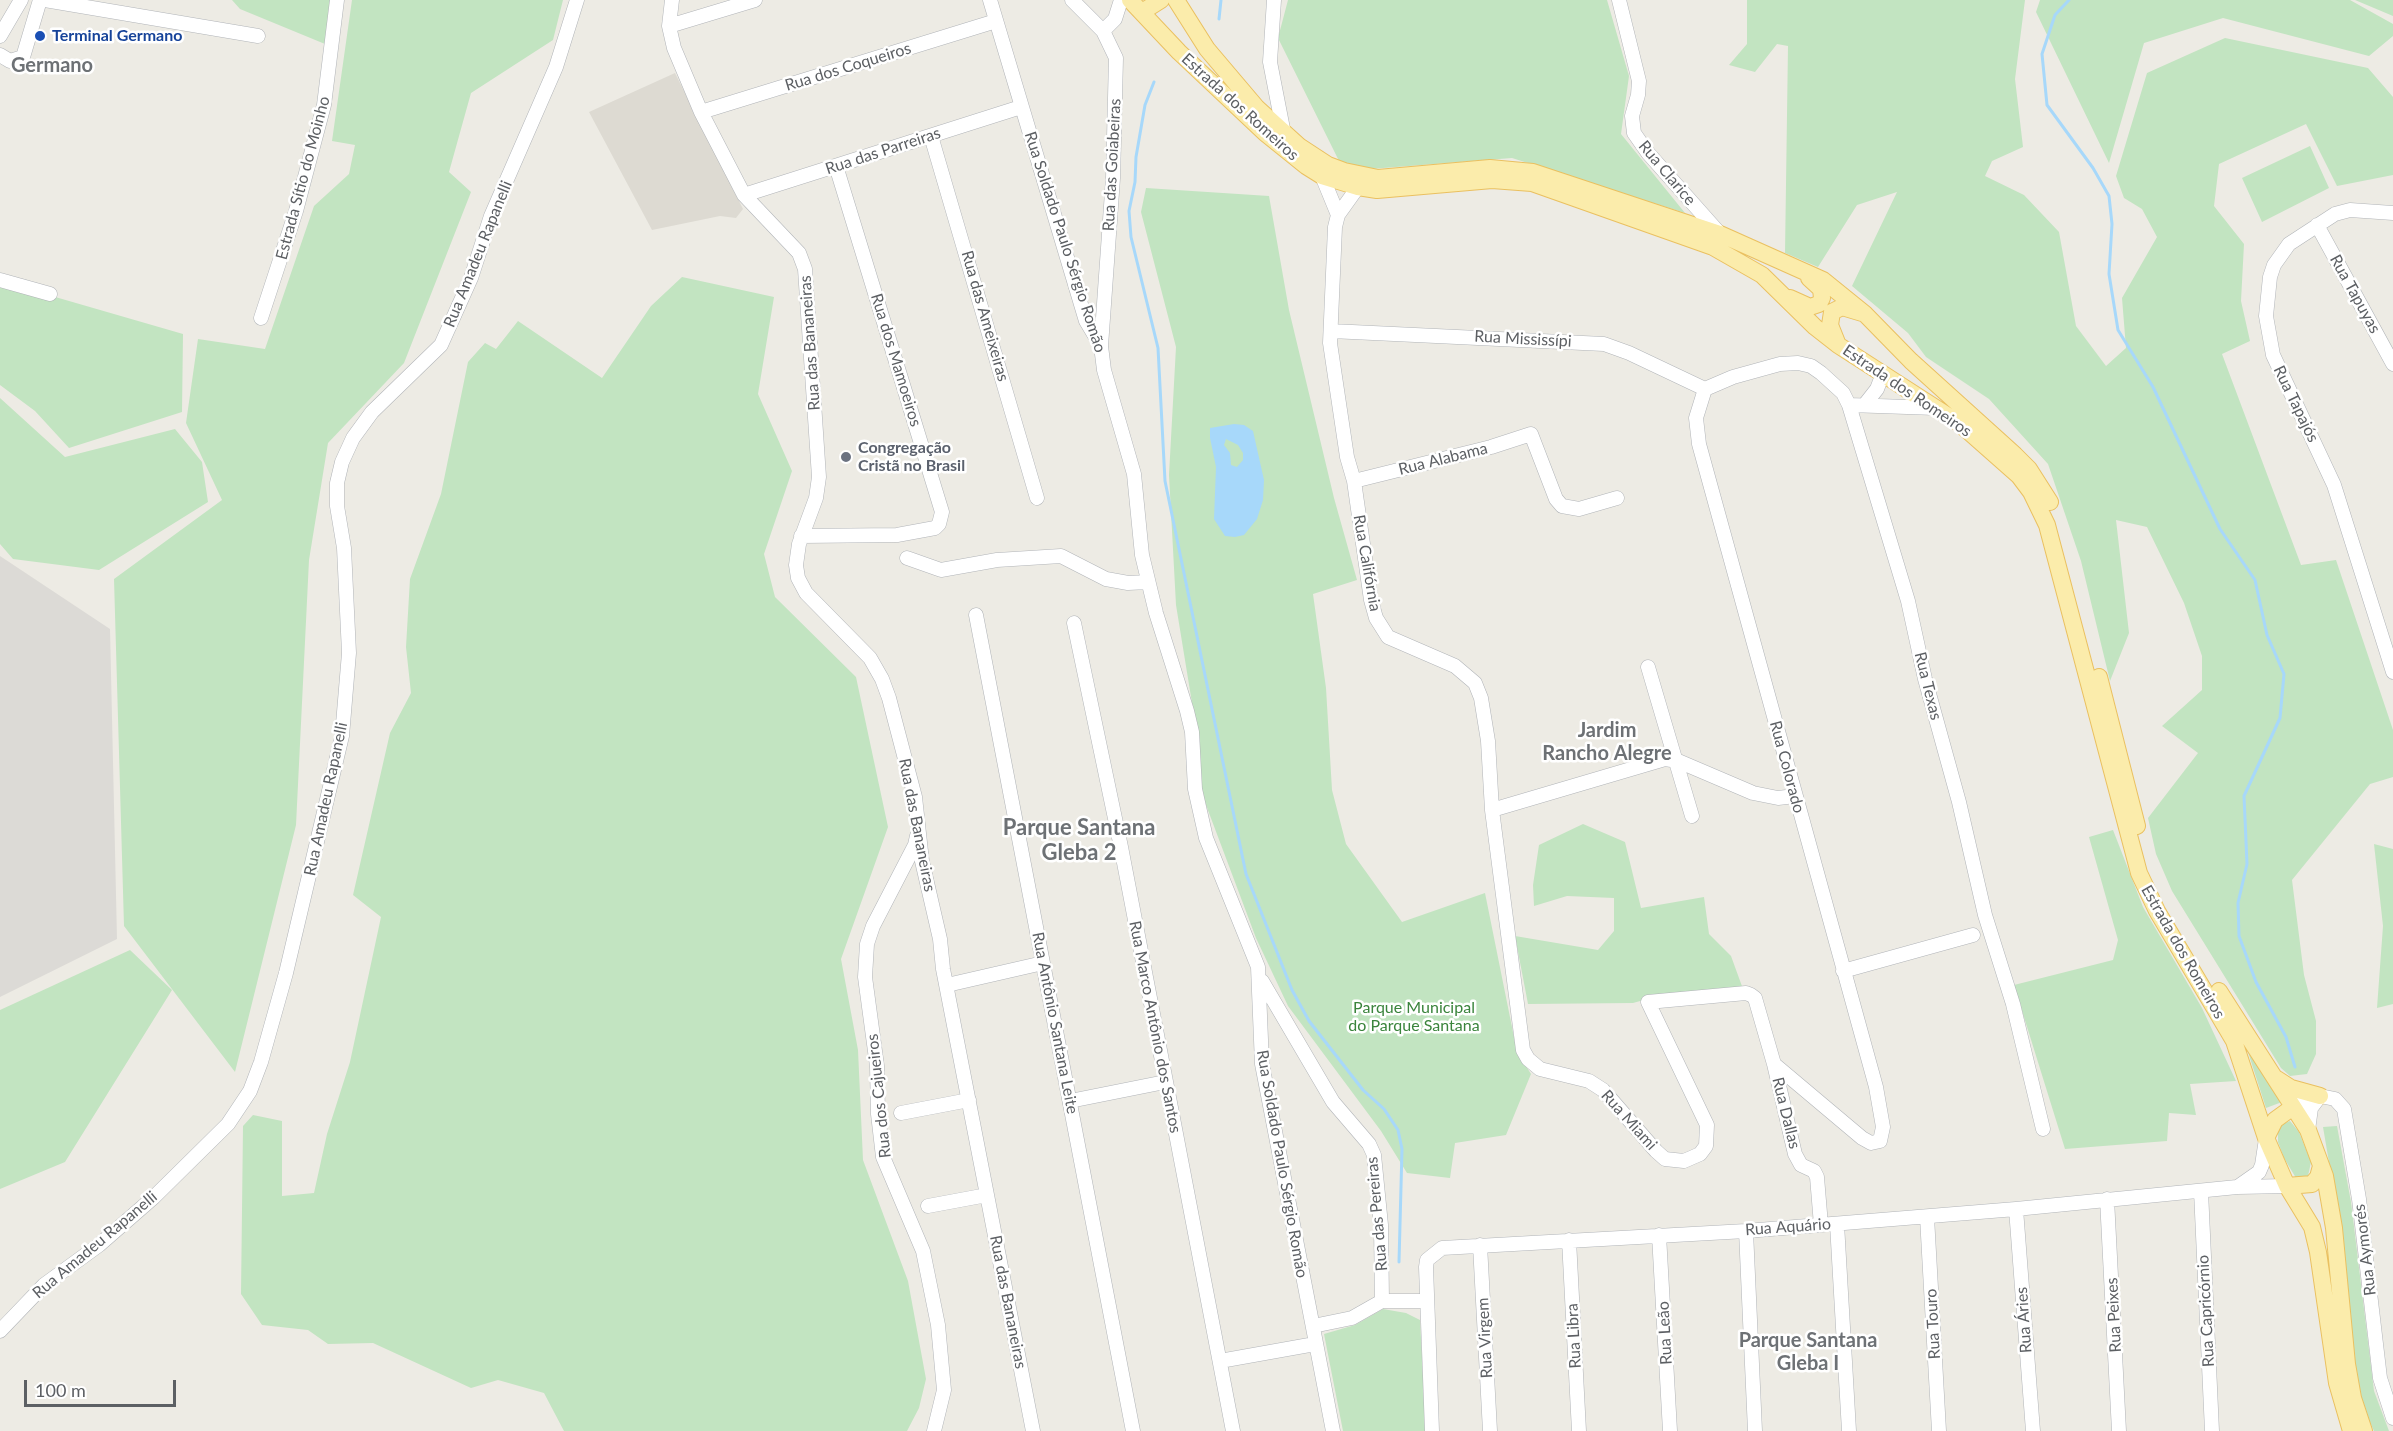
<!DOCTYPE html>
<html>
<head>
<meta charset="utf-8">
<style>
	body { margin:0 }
	#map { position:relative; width:2393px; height:1431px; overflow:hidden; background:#edebe4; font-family:Lato,sans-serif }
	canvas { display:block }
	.scale { position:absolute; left:24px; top:1380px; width:152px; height:27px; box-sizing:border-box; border:3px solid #5c5f63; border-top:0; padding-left:8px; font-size:18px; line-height:21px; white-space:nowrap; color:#5c5f63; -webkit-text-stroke:4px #fff; paint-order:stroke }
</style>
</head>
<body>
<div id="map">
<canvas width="2393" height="1431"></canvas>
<div class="scale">100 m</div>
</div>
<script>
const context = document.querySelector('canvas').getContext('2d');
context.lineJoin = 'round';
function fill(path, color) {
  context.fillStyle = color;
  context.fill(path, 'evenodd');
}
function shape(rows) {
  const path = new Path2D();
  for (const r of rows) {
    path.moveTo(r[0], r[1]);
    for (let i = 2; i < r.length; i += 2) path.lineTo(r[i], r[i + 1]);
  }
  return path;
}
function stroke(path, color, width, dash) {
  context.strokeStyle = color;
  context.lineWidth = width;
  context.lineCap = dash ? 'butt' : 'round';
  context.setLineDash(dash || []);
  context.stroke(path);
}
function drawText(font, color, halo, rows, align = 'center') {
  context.font = font + ' Lato,sans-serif';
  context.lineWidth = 5;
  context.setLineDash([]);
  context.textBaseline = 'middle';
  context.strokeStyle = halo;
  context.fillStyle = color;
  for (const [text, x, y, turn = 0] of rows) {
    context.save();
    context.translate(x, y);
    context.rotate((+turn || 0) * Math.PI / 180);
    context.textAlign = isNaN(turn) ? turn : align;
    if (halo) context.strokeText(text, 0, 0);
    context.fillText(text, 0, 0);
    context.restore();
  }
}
const industrial = shape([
	[0,556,110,629,117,939,0,997]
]);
const education = shape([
	[675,73,743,209,736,218,720,216,652,230,589,112]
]);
const green = shape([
	[232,0,335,0,325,44,240,9],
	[352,0,563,0,553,40,471,93,449,172,471,192,404,363,328,443,309,560,296,825,235,1072,124,926,114,579,222,500,186,423,198,339,265,349,314,206,349,174,355,145,332,141],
	[1288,0,1607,0,1629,76,1621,134,1685,213,1512,158,1344,171,1278,38],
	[1747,0,2025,0,2015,79,2023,147,1992,161,1985,176,2024,195,2059,232,2076,326,2106,366,2126,348,2122,298,2157,237,2142,209,2124,198,2116,176,2147,73,2225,38,2368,68,2393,97,2393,175,2337,186,2306,124,2219,164,2214,206,2244,244,2241,301,2250,341,2222,354,2301,565,2336,560,2393,730,2393,777,2370,784,2292,880,2304,975,2316,1021,2316,1054,2307,1074,2290,1076,2281,1068,2172,891,2156,854,2148,818,2198,753,2162,726,2202,690,2202,656,2184,603,2147,527,2116,520,2129,633,2110,681,2081,561,2048,464,1989,399,1926,357,1908,333,1852,286,1897,192,1857,205,1818,267,1785,253,1788,46,1777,44,1755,72,1729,65,1747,44],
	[2040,0,2350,0,2393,24,2393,36,2369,56,2223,18,2144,43,2109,163,2036,12],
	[2355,0,2393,0,2393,16],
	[2310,146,2329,188,2262,222,2242,178],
	[1146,188,1269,196,1289,310,1334,498,1357,580,1313,594,1326,688,1332,790,1346,844,1402,922,1485,893,1517,1052,1531,1074,1506,1135,1455,1143,1450,1178,1407,1173,1381,1131,1288,1006,1256,938,1200,789,1192,703,1176,605,1169,475,1176,347,1141,212],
	[682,277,774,297,758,394,792,471,764,554,775,597,856,677,888,827,841,959,858,1050,863,1160,908,1281,926,1379,919,1408,907,1431,564,1431,544,1393,498,1380,471,1388,373,1343,328,1344,308,1330,262,1325,241,1294,243,1126,253,1115,282,1121,282,1196,314,1193,327,1134,350,1062,381,917,353,895,390,733,411,693,406,647,410,579,441,494,468,362,485,343,496,349,518,321,602,378,651,306],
	[0,281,183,334,182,412,69,448,35,411,0,385],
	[0,398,65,457,175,429,202,462,208,502,99,570,13,559,0,544],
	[1583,824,1625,842,1641,908,1704,897,1709,934,1731,956,1743,989,1658,996,1633,1003,1528,1004,1515,936,1598,950,1614,931,1614,898,1567,896,1534,906,1533,885,1539,845],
	[2113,830,2143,907,2202,1008,2236,1081,2190,1084,2196,1115,2169,1113,2167,1141,2065,1149,2014,985,2113,960,2118,940,2089,837],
	[2374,844,2393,849,2393,1004,2377,1008,2383,926],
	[130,950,172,990,65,1162,0,1189,0,1010],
	[2247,1049,2282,1102,2266,1108],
	[2290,1121,2299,1132,2311,1162,2308,1176,2296,1178,2284,1158,2278,1142,2278,1126],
	[2337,1126,2351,1202,2374,1391,2389,1431,2374,1431,2357,1394,2333,1186,2323,1127],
	[1383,1309,1406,1313,1420,1320,1426,1431,1343,1431,1324,1334,1355,1325]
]);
const water = shape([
	[1234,424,1244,425,1253,431,1264,480,1263,500,1257,519,1244,535,1235,537,1225,536,1214,519,1216,467,1210,438,1210,428],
	[1226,439,1238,445,1243,453,1243,460,1237,467,1231,465,1230,453,1224,445]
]);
const stream = shape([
	[2069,0,2055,15,2042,54,2047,105,2093,168,2109,196,2112,224,2109,274,2118,330,2153,387,2220,529,2255,580,2267,635,2284,674,2280,718,2244,796,2247,864,2238,903,2239,936,2256,982,2286,1037,2295,1067],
	[1219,19,1221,0],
	[1154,82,1145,105,1136,157,1135,182,1129,211,1131,237,1158,348,1165,481,1246,874,1292,990,1309,1021,1363,1090,1384,1109,1398,1130,1402,1149,1399,1262]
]);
const minor = shape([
	[45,0,258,36],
	[672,0,669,26,674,48,701,112,744,195,799,253,805,269,819,477,816,498,799,544,796,565,798,578,806,593,870,658,882,679,889,698,915,797,922,861,940,939,943,969,1033,1431],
	[990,0,1086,321,1101,346],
	[1072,0,1103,31,1116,58,1113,178,1101,346,1104,370,1134,474,1142,555,1156,613,1187,711,1192,732,1195,789,1206,838,1258,967,1262,1064,1333,1431],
	[1274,0,1270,62,1284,134],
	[1619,0,1639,81,1638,95,1632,116,1634,133,1648,153,1720,234],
	[669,26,755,0],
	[1103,31,1115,19,1121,0],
	[0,36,21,0],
	[0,55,10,61,23,57,40,0],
	[701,112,996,21],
	[931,136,1037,498],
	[1322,176,1338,215],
	[1358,187,1338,215,1335,227,1330,343,1347,457,1354,481,1371,600,1376,618,1388,637,1455,666,1475,683,1481,698,1488,741,1492,810,1523,1050,1528,1059,1540,1069,1589,1081,1603,1090,1656,1151,1665,1159,1684,1161,1700,1154,1706,1146,1707,1125,1648,1002,1746,993,1751,995,1755,998,1774,1064,1795,1154,1801,1165,1814,1171,1817,1177,1821,1225],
	[744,195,1021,107],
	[2393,213,2350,210,2335,214,2289,244,2274,265,2270,277,2266,316,2273,355,2334,485,2393,672],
	[2317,225,2393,364],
	[0,280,50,294],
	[261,318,296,211,324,105,337,0],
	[1331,331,1604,344,1629,353,1705,389],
	[1705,389,1733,377,1780,364,1798,363,1811,366,1821,373,1843,393,1849,405,1908,601,1925,679,1959,802,1985,915,2013,1004,2043,1129],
	[1705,389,1696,418,1699,444,1876,1087,1883,1127,1880,1141,1871,1143,1862,1138,1774,1064],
	[1866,403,1877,389,1882,376],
	[1849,405,1936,408],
	[1354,481,1491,447,1531,434,1556,499,1562,506,1579,509,1617,498],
	[801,536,897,535,935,528,939,524,942,512,836,166],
	[907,558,941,570,997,560,1061,556,1106,579,1128,583,1148,582],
	[976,615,1133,1431],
	[1074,623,1121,847,1233,1431],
	[1648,667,1692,816],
	[1492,810,1665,759,1678,761,1753,793,1778,798,1795,796],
	[917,836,915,845,873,926,867,944,865,977,877,1066,878,1114,883,1157,923,1251,938,1325,944,1390,934,1431],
	[1843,971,1973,935],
	[1262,981,1333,1102,1369,1144,1374,1155,1381,1225,1382,1301],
	[947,985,1043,963],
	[1070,1101,1165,1082],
	[2293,1107,2320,1096,2335,1099,2344,1109,2359,1199,2380,1378,2393,1418],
	[901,1113,969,1100],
	[2308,1130,2311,1108,2320,1096],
	[2239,1186,2259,1172,2262,1165,2266,1139],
	[2201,1191,2212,1431],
	[2107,1199,2119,1431],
	[928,1206,987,1195],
	[2016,1209,2033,1431],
	[1927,1217,1939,1431],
	[1837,1224,1849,1431],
	[1746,1231,1755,1431],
	[1659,1235,1670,1431],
	[1569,1240,1579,1431],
	[1480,1245,1490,1431],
	[1313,1326,1352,1318,1382,1301,1426,1301],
	[0,1331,44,1285,99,1245,154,1197,228,1124,250,1091,261,1062,286,973,342,736,349,653,344,548,337,506,337,483,342,462,353,438,372,412,441,345,471,278,491,216,556,67,577,0],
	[1220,1361,1315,1344],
	[1432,1431,1426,1267,1427,1260,1442,1248,1746,1231,2016,1209,2237,1187,2287,1186]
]);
const major = shape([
	[1130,0,1179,52,1265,133,1306,166,1322,176,1358,187,1377,190,1492,180,1532,183,1713,247,1762,275,1815,327,1838,345,1959,423,2019,476,2031,492,2047,525,2139,873,2157,911,2234,1041,2266,1138,2287,1186,2312,1227,2318,1252,2337,1383,2351,1431],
	[1176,0,1207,49,1257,108,1299,146,1328,165,1344,171,1378,178,1490,168,1533,172,1720,234,1823,280,1865,314,1911,361,2015,455,2029,469,2050,502],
	[1142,12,1161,0],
	[1790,298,1810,307,1819,304,1822,298,1821,289,1809,278],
	[1838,345,1830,325,1832,312,1842,307,1862,313],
	[2099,677,2137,826],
	[2219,991,2308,1130,2325,1176,2334,1228,2347,1364,2353,1398,2364,1431],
	[2277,1079,2291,1088,2320,1096],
	[2266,1138,2275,1120,2293,1107],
	[2287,1186,2312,1184,2318,1177,2321,1166]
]);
const markers = [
	[40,36,6,"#1a4fb4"],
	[846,457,6,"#6b7280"]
];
const transitNames = [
	["Terminal Germano",52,36]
];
const streetNames = [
	["Rua dos Coqueiros",848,67,-17],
	["Estrada dos Romeiros",1240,107,42],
	["Rua das Parreiras",883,151,-18],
	["Rua das Goiabeiras",1112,165,-87],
	["Rua Clarice",1667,173,50],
	["Estrada Sítio do Moinho",303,178,-75],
	["Rua Soldado Paulo Sérgio Romão",1065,242,72],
	["Rua Amadeu Rapanelli",478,254,-68],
	["Rua Tapuyas",2355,294,61],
	["Rua das Ameixeiras",985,316,74],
	["Rua Mississípi",1523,339,3],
	["Rua das Bananeiras",810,343,-94],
	["Rua dos Mamoeiros",896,360,73],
	["Estrada dos Romeiros",1907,391,34],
	["Rua Tapajós",2296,404,64],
	["Rua Alabama",1443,459,-14],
	["Rua Califórnia",1367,563,80],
	["Rua Texas",1928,686,76],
	["Rua Colorado",1787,767,75],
	["Rua Amadeu Rapanelli",326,799,-78],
	["Rua das Bananeiras",917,825,79],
	["Estrada dos Romeiros",2183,952,60],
	["Rua Antônio Santana Leite",1055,1023,79],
	["Rua Marco Antônio dos Santos",1155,1027,79],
	["Rua dos Cajueiros",879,1096,-96],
	["Rua Dallas",1786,1113,76],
	["Rua Miami",1629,1120,48],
	["Rua Soldado Paulo Sérgio Romão",1282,1164,80],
	["Rua das Pereiras",1377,1214,-95],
	["Rua Aquário",1788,1227,-4],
	["Rua Amadeu Rapanelli",95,1245,-40],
	["Rua Aymorés",2365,1250,-97],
	["Rua das Bananeiras",1008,1302,79],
	["Rua Capricórnio",2206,1311,-93],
	["Rua Peixes",2114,1315,-93],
	["Rua Áries",2024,1320,-94],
	["Rua Touro",1933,1324,-93],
	["Rua Leão",1665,1333,-93],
	["Rua Libra",1574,1336,-93],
	["Rua Virgem",1485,1338,-93]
];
const worshipNames = [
	["Congregação",858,448],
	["Cristã no Brasil",858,466]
];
const parkNames = [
	["Parque Municipal",1414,1008],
	["do Parque Santana",1414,1026]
];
const quarterNames = [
	["Germano",52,66],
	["Jardim",1607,731],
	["Rancho Alegre",1607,754],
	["Parque Santana",1808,1341],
	["Gleba I",1808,1364]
];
const districtNames = [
	["Parque Santana",1079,828],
	["Gleba 2",1079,853]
];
fill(industrial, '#dcdad6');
fill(education, '#dddad2');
fill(green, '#c2e4c1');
fill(water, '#a7d8fa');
stroke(stream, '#a7d8fa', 3);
stroke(minor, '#b1b4b8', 15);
stroke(major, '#eac060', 18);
stroke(minor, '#fff', 14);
stroke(major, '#fbecab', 16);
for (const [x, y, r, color] of markers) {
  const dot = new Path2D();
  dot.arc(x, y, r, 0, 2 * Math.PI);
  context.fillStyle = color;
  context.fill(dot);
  stroke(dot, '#fff', 2);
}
drawText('bold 16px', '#164399', '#fff', transitNames, 'left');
drawText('16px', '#5c5f63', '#fff', streetNames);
drawText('bold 16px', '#5b616d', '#fff', worshipNames, 'left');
drawText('16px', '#3a843c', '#fff', parkNames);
drawText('bold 20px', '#6d7175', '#fff', quarterNames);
drawText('bold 22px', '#6d7175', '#fff', districtNames);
</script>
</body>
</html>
